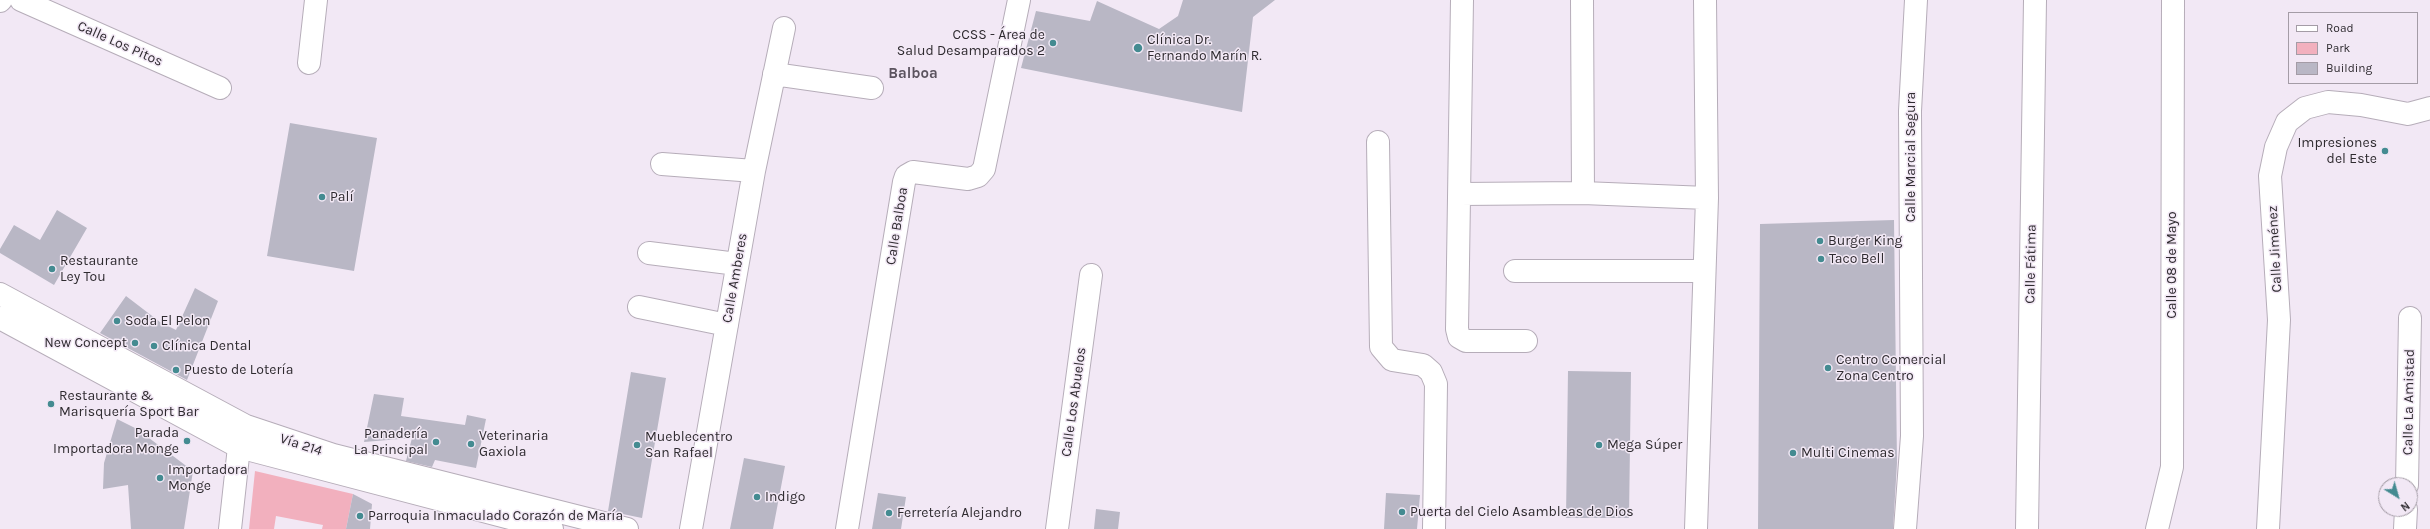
<!DOCTYPE html>
<html>
<head>
<meta charset="utf-8">
<style>
	body { margin:0 }
	#map { position:relative; width:2430px; height:529px; overflow:hidden; background:#f2e8f5; font-family:Karla,sans-serif }
	canvas { display:block }
	.legend { position:absolute; left:2288px; top:12px; width:130px; height:72px; box-sizing:border-box; background:#f2e8f5; border:1px solid #a49ca6; margin:0; padding:5px 7px; list-style:none; font-size:12px; color:#2f2b30 }
	.legend li { display:flex; align-items:center; gap:8px; height:20px }
	.legend b { width:20px; border:1px solid #a49ca6 }
	.north { position:absolute; left:2378px; top:477px; width:40px; height:40px; box-sizing:border-box; background:#f2e8f5; border:1px solid #a49ca6; border-radius:50%; rotate:143deg; font-size:11px; font-weight:700; line-height:16px; text-align:center; color:#2f2b30 }
	.north::after { content:''; display:block; margin:auto; width:14px; height:18px; background:#448b91; clip-path:polygon(50% 0,100% 100%,50% 72%,0 100%) }
</style>
</head>
<body>
<div id="map">
<canvas width="2430" height="529"></canvas>
<ul class="legend">
<li><b style="height:5px;background:#fff"></b>Road</li>
<li><b style="height:11px;background:#f2b0be"></b>Park</li>
<li><b style="height:11px;background:#b9b7c5"></b>Building</li>
</ul>
<div class="north">N</div>
</div>
<script>
const context = document.querySelector('canvas').getContext('2d');
context.lineJoin = 'round';
function fill(path, color) {
  context.fillStyle = color;
  context.fill(path, 'evenodd');
}
function shape(rows) {
  const path = new Path2D();
  for (const r of rows) {
    path.moveTo(r[0], r[1]);
    for (let i = 2; i < r.length; i += 2) path.lineTo(r[i], r[i + 1]);
  }
  return path;
}
function stroke(path, color, width, dash) {
  context.strokeStyle = color;
  context.lineWidth = width;
  context.lineCap = dash ? 'butt' : 'round';
  context.setLineDash(dash || []);
  context.stroke(path);
}
function drawText(font, color, halo, rows, align = 'center') {
  context.font = font + ' Karla,sans-serif';
  context.lineWidth = 3;
  context.setLineDash([]);
  context.textBaseline = 'middle';
  context.strokeStyle = halo;
  context.fillStyle = color;
  for (const [text, x, y, turn = 0] of rows) {
    context.save();
    context.translate(x, y);
    context.rotate((+turn || 0) * Math.PI / 180);
    context.textAlign = isNaN(turn) ? turn : align;
    if (halo) context.strokeText(text, 0, 0);
    context.fillText(text, 0, 0);
    context.restore();
  }
}
const green = shape([
	[255,471,353,494,346,529,322,529,323,525,276,516,274,529,249,529]
]);
const building = shape([
	[1183,0,1275,0,1253,17,1242,112,1021,68,1036,11,1090,21,1097,1,1159,29,1178,16],
	[290,123,377,138,354,271,267,256],
	[57,210,87,228,54,285,0,253,0,249,14,225,40,240],
	[1894,220,1897,463,1893,529,1758,529,1760,224],
	[195,288,218,301,187,380,100,333,126,296,160,322,176,330],
	[1568,371,1631,372,1629,518,1566,518],
	[631,372,666,378,642,518,608,511],
	[374,394,404,398,401,416,465,425,467,415,486,419,476,468,435,460,432,467,406,461,412,438,364,442],
	[117,419,137,429,193,471,184,529,131,529,128,485,103,489,104,463],
	[744,458,785,466,773,529,730,529],
	[878,493,906,497,901,529,872,529],
	[1386,493,1420,495,1417,529,1384,529],
	[353,494,372,504,370,529,346,529],
	[1096,509,1120,512,1118,529,1094,529]
]);
const minor = shape([
	[21,0,220,88],
	[1462,0,1457,329,1459,337,1466,341,1526,341],
	[1582,0,1583,193],
	[0,1,1,0],
	[309,63,316,0],
	[774,74,872,88],
	[1378,142,1381,347,1392,360,1423,365,1431,372,1436,384,1434,529],
	[662,164,754,171],
	[1460,194,1583,193,1707,198],
	[649,253,737,264],
	[1515,271,1704,271],
	[639,307,727,325],
	[2407,485,2410,318],
	[230,529,239,447,245,429],
	[691,529,754,171,784,28],
	[847,529,904,182,906,176,913,172,968,179,978,176,984,169,1019,0],
	[1057,529,1091,275],
	[1696,529,1707,198,1705,0],
	[1905,529,1912,436,1910,111,1916,0],
	[2027,529,2035,0],
	[2157,529,2172,467,2173,0],
	[2268,529,2279,320,2270,176,2276,147,2287,122,2305,108,2328,102,2361,105,2408,114,2430,108],
	[2405,529,2406,509]
]);
const major = shape([
	[0,294,246,426,333,455,627,529],
	[0,318,239,447,552,529]
]);
const markers = [
	[1053,43,4,"#448b91"],
	[1138,48,5,"#448b91"],
	[2385,151,4,"#448b91"],
	[322,197,4,"#448b91"],
	[1820,241,4,"#448b91"],
	[1821,259,4,"#448b91"],
	[52,269,4,"#448b91"],
	[117,321,4,"#448b91"],
	[135,343,4,"#448b91"],
	[154,346,4,"#448b91"],
	[1828,368,4,"#448b91"],
	[176,370,4,"#448b91"],
	[51,404,4,"#448b91"],
	[187,441,4,"#448b91"],
	[436,442,4,"#448b91"],
	[471,444,4,"#448b91"],
	[637,445,4,"#448b91"],
	[1599,445,4,"#448b91"],
	[1793,453,4,"#448b91"],
	[160,478,4,"#448b91"],
	[757,497,4,"#448b91"],
	[1402,512,4,"#448b91"],
	[889,513,4,"#448b91"],
	[360,516,4,"#448b91"]
];
const poiNames = [
	["CCSS - Área de",1045,35,"right"],
	["Salud Desamparados 2",1045,51,"right"],
	["Clínica Dr.",1147,40],
	["Fernando Marín R.",1147,56],
	["Impresiones",2377,143,"right"],
	["del Este",2377,159,"right"],
	["Palí",330,197],
	["Burger King",1828,241],
	["Taco Bell",1829,259],
	["Restaurante",60,261],
	["Ley Tou",60,277],
	["Soda El Pelon",125,321],
	["New Concept",127,343,"right"],
	["Clínica Dental",162,346],
	["Centro Comercial",1836,360],
	["Zona Centro",1836,376],
	["Puesto de Lotería",184,370],
	["Restaurante &",59,396],
	["Marisquería Sport Bar",59,412],
	["Parada",179,433,"right"],
	["Importadora Monge",179,449,"right"],
	["Panadería",428,434,"right"],
	["La Principal",428,450,"right"],
	["Veterinaria",479,436],
	["Gaxiola",479,452],
	["Mueblecentro",645,437],
	["San Rafael",645,453],
	["Mega Súper",1607,445],
	["Multi Cinemas",1801,453],
	["Importadora",168,470],
	["Monge",168,486],
	["Indigo",765,497],
	["Puerta del Cielo Asambleas de Dios",1410,512],
	["Ferretería Alejandro",897,513],
	["Parroquia Inmaculado Corazón de María",368,516]
];
const streetNames = [
	["Calle Los Pitos",120,44,24],
	["Calle Marcial Segura",1911,157,-90],
	["Calle Balboa",897,226,-81],
	["Calle Jiménez",2275,249,-93],
	["Calle Fátima",2031,264,-89],
	["Calle 08 de Mayo",2172,265,-90],
	["Calle Amberes",735,278,-80],
	["Calle Los Abuelos",1074,402,-82],
	["Calle La Amistad",2409,402,-89],
	["Vía 214",301,445,18]
];
const neighbourhoodNames = [
	["Balboa",913,74]
];
fill(green, '#f2b0be');
fill(building, '#b9b7c5');
stroke(minor, '#b6adb9', 24);
stroke(major, '#b6adb9', 24);
stroke(minor, '#fff', 22);
stroke(major, '#fff', 22);
for (const [x, y, r, color] of markers) {
  const dot = new Path2D();
  dot.arc(x, y, r, 0, 2 * Math.PI);
  context.fillStyle = color;
  context.fill(dot);
  stroke(dot, '#f2e8f5', 1.5);
}
drawText('14px', '#2f2b30', '#f2e8f5', poiNames, 'left');
drawText('14px', '#2f2b30', '#f2e8f5', streetNames);
drawText('bold 15px', '#5c545f', '#f2e8f5', neighbourhoodNames);
</script>
</body>
</html>
